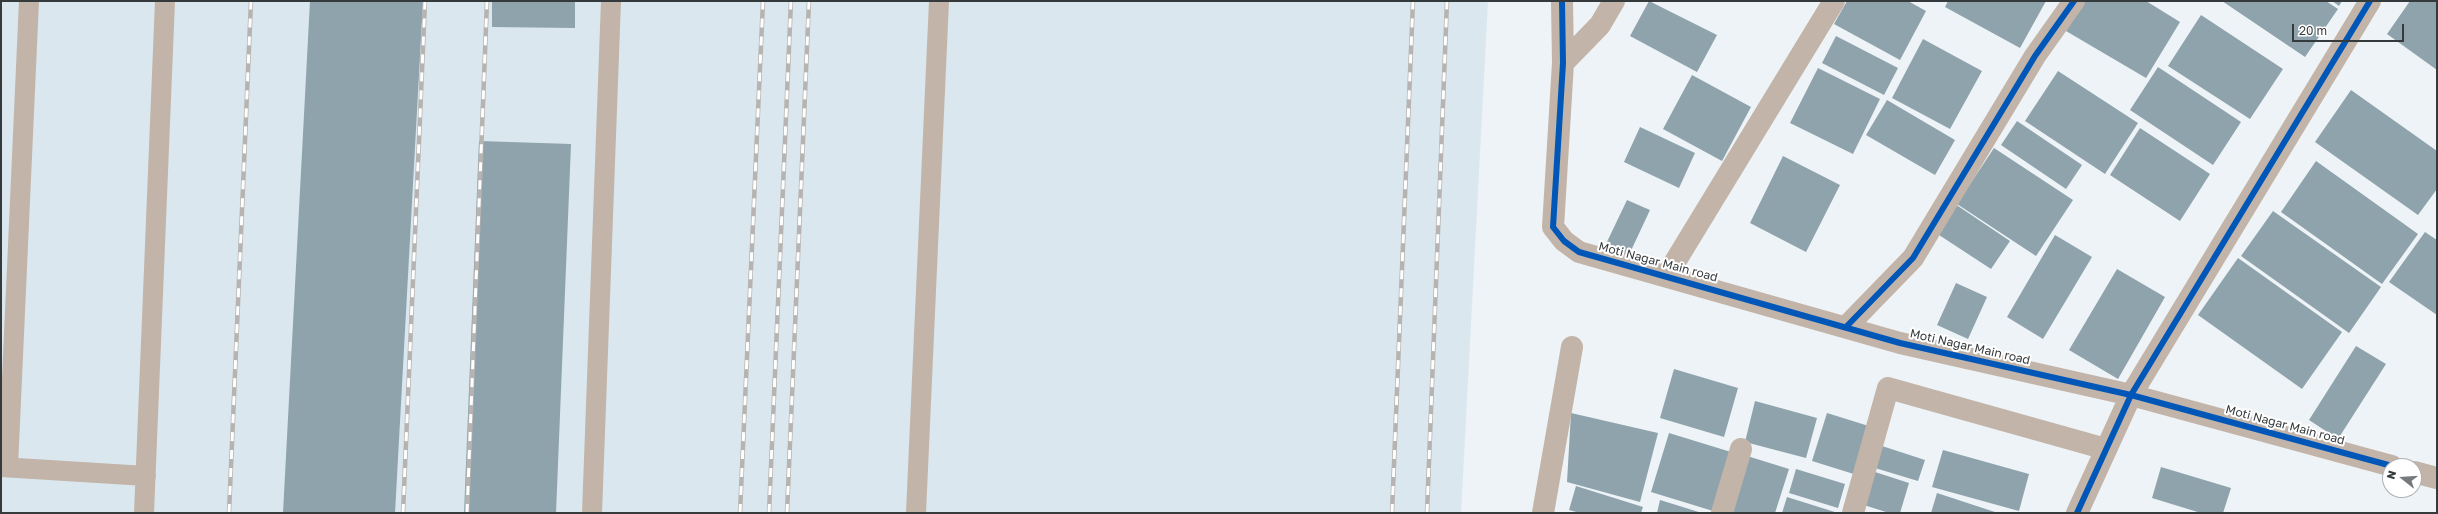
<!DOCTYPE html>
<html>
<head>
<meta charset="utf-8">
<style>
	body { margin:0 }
	#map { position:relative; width:2438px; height:514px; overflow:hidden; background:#edf3f6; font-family:"Golos Text",sans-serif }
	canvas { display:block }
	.frame { position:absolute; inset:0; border:2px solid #353a3c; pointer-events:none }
	.north { position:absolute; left:2382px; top:458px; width:40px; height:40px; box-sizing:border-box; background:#fff; border:1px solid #aeb0b1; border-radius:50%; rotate:287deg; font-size:11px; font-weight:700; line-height:16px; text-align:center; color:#353a3c }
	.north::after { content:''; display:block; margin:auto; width:14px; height:18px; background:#757b7d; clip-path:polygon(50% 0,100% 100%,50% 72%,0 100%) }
	.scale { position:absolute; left:2292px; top:24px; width:112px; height:18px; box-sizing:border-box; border:2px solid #353a3c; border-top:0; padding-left:5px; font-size:12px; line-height:14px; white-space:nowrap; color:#353a3c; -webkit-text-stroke:3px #fff; paint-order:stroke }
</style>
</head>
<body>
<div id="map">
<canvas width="2438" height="514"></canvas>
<div class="frame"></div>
<div class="north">N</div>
<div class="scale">20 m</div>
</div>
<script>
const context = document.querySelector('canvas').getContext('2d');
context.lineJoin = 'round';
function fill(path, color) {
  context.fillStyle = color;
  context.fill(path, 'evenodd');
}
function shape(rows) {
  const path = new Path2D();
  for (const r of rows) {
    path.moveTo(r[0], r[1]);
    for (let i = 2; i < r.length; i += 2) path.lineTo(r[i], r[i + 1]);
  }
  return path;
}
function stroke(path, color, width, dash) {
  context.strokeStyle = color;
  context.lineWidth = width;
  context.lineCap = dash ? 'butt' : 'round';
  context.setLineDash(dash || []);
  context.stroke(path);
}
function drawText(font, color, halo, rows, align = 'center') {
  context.font = font + ' "Golos Text",sans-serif';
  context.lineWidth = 4;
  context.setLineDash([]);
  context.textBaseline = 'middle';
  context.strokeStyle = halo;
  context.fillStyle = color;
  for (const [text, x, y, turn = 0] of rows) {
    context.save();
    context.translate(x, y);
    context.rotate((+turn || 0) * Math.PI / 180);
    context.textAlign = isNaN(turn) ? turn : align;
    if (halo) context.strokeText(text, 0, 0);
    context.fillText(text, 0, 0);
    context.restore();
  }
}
const built = shape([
	[1,1,1488,1,1461,513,1,513]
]);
const building = shape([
	[310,1,423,1,395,513,283,513],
	[492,1,575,1,575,28,492,27],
	[1649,1,1717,35,1697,72,1630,36],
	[1847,1,1908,1,1926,11,1900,60,1834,24],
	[1948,1,2046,1,2020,48,1945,7],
	[2084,1,2146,1,2180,22,2146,78,2066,31],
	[2222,1,2326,1,2338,9,2305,57],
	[2332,1,2342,1,2339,6],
	[2410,1,2437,1,2437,70,2387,34],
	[2201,15,2283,69,2250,119,2168,66],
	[1836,36,1898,68,1884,95,1822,63],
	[1923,39,1982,71,1950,129,1892,98],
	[2158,67,2241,122,2213,165,2130,110],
	[1818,68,1880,99,1853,154,1790,123],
	[2058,71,2138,123,2105,174,2025,121],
	[1692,75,1751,107,1722,161,1663,129],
	[2351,90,2437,151,2437,189,2418,215,2315,142],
	[1887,100,1955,140,1935,175,1866,135],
	[2017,121,2082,165,2066,189,2001,145],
	[1640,127,1695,153,1679,188,1624,162],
	[2140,128,2210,174,2180,221,2110,175],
	[479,141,571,144,556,513,464,513],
	[1994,148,2073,200,2036,256,1957,204],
	[1783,156,1840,185,1806,252,1750,223],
	[2316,161,2418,234,2382,284,2281,212],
	[1627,200,1650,210,1628,257,1605,246],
	[1955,204,2010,241,1991,269,1936,233],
	[2273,211,2381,287,2349,333,2241,256],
	[2425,232,2437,240,2437,315,2389,282],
	[2055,235,2092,257,2043,339,2007,317],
	[2238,258,2342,332,2302,389,2198,315],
	[2117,269,2165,297,2118,379,2069,350],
	[1956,283,1987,297,1968,339,1937,325],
	[2356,346,2386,364,2338,439,2309,420],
	[1674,369,1738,388,1724,437,1660,418],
	[1755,401,1817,418,1806,458,1745,442],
	[1571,413,1658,433,1640,502,1567,482],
	[1827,413,1872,427,1857,475,1812,461],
	[1669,433,1731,452,1713,511,1651,492],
	[1882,446,1925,460,1918,481,1875,468],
	[1943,450,2029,474,2019,511,1932,487],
	[1744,455,1789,469,1775,513,1726,513],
	[2161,467,2231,488,2223,513,2201,513,2152,498],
	[1796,469,1845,484,1838,508,1789,493],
	[1875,472,1909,483,1900,513,1889,513,1864,505],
	[1576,486,1643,507,1641,513,1580,513,1569,510],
	[1937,493,1998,513,1931,513],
	[1787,497,1838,513,1782,513],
	[1660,500,1702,513,1657,513]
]);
const service = shape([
	[1,467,146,476],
	[8,467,29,1],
	[144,513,165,1],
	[592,513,611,1],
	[916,513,939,1]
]);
const minor = shape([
	[1562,1,1563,63,1553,227,1564,241,1579,252,1900,343,2131,395,2077,513],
	[1563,63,1600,25,1614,1],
	[1667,275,1834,1],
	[1846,327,1913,258,2035,56,2074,1],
	[1543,513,1572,347],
	[1722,513,1741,449],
	[1853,513,1888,388,2106,449]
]);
const tertiary = shape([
	[2370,1,2131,395,2392,466],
	[2414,472,2437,478]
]);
const rail = shape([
	[229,513,251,1],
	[403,513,425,1],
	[467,513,487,1],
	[740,513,763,1],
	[769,513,791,1],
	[787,513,809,1],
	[1392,513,1413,1],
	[1427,513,1447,1]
]);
const cycleway = shape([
	[1562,1,1563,63,1553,227,1564,241,1579,252,1900,343,2131,395,2392,466],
	[1846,327,1913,258,2035,56,2074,1],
	[2077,513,2131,395,2370,1]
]);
const streetNames = [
	["Moti Nagar Main road",1658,262,15],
	["Moti Nagar Main road",1970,347,13],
	["Moti Nagar Main road",2285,425,15]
];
fill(built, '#dae7ee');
fill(building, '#8ea3ac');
stroke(service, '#c2b4a8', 20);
stroke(minor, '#c2b4a8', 22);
stroke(tertiary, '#c2b4a8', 22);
stroke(rail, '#b7b3b0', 4.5);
stroke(rail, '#fff', 3, [9]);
stroke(cycleway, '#0057b8', 6);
drawText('12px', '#353a3c', '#fff', streetNames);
</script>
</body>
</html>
